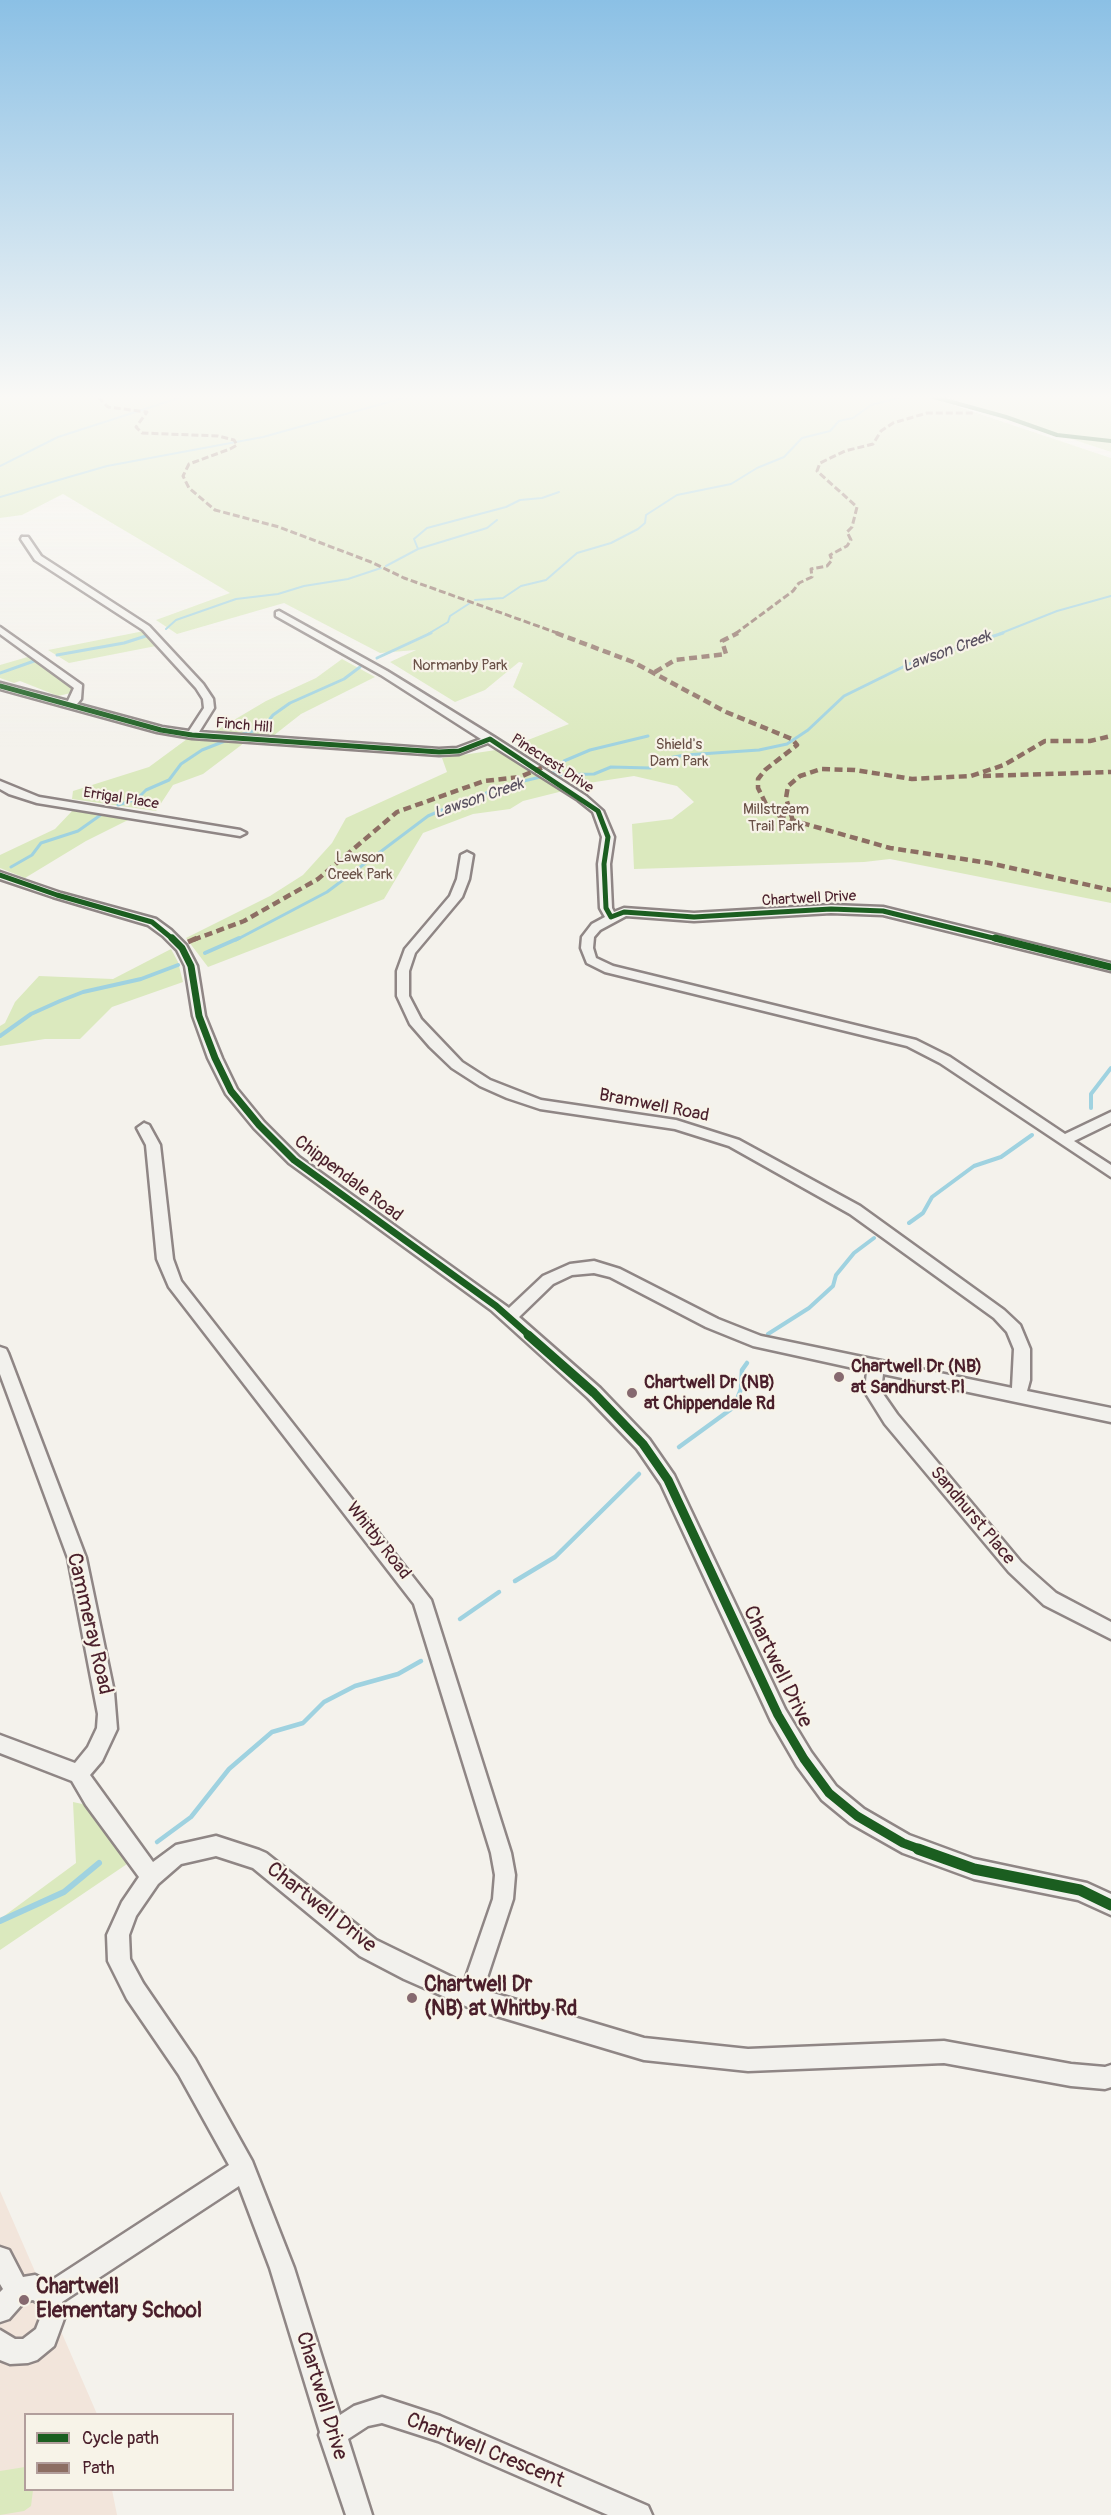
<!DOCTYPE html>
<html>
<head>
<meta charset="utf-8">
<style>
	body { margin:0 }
	#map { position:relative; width:1111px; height:2515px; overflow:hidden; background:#f4f2ec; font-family:Pangolin,sans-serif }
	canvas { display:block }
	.legend { position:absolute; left:24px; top:2413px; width:210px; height:78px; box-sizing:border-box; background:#f7f3e8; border:2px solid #b29e9c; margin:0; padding:8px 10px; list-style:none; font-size:18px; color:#4a1f2b }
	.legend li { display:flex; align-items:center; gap:12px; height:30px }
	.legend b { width:30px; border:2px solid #b29e9c }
</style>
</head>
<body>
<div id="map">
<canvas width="1111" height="2515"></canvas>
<ul class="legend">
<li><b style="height:8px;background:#1b5e20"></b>Cycle path</li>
<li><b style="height:8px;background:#8d6e63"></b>Path</li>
</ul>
</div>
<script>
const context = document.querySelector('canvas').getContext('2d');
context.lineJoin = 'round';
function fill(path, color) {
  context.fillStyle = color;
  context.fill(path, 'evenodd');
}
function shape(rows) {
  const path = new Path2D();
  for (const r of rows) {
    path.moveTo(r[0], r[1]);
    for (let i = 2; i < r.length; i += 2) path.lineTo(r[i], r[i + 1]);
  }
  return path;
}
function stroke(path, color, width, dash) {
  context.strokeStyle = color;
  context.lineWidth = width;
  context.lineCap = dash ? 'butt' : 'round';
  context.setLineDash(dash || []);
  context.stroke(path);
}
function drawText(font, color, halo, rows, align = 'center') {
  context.font = font + ' Pangolin,sans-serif';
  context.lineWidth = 4.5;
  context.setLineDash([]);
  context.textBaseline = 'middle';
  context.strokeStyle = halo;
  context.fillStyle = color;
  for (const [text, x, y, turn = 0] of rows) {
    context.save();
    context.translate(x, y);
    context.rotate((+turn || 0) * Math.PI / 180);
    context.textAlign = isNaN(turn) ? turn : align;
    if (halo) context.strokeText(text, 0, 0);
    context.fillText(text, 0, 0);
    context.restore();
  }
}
const built = shape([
	[0,2191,97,2414,26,2414,26,2490,112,2490,117,2515,0,2515]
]);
const green = shape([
	[0,397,929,397,1111,458,1111,903,890,859,864,862,634,869,632,824,672,819,694,802,677,786,634,776,582,784,515,745,569,724,513,687,523,663,519,662,485,690,455,702,390,662,416,650,380,653,284,603,177,634,156,620,230,593,63,494,22,515,0,518],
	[945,397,1111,397,1111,452],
	[144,631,156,646,69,663,48,650],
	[31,656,73,687,71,693,58,696,20,681,14,683,0,678,0,665],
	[342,659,375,677,301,714,273,736,212,733,266,701,316,678],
	[187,739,244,743,203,774,173,785,156,811,72,799,73,791,149,767],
	[496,750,563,791,523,801,510,809,473,814,423,833,384,899,208,967,186,938,270,896,303,875,332,843,346,818,447,772,442,758],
	[73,810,130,819,86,841,25,878,0,868,0,855,55,829],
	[171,949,178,962,183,982,112,1007,80,1039,45,1039,0,1046,0,1026,5,1023,15,1002,39,976,113,979],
	[73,1802,87,1805,127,1864,0,1950,0,1919,76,1863],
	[25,2467,26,2490,33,2490,31,2506,24,2511,0,2515,0,2471]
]);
const streamFar4 = shape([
	[0,466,58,437,182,397],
	[0,497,107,466,263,437,407,397],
	[418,549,414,539,427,528,506,507,520,500,542,498,559,492],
	[386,566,418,549,487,528,497,520],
	[475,600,503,598,521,586,546,580,577,553,611,543,638,529,645,523,646,515,677,495,731,484,757,468,784,457,802,438,830,431,839,421,853,418,871,405,902,397],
	[166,629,176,620,236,599,278,594,304,586,348,579,381,568],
	[428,634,448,622,450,616,470,603],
	[999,634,1057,611,1111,596]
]);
const streamFar3 = shape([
	[57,655,124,643,149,635],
	[377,658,431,633],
	[0,673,37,660],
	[243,734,263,728,273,715,290,703,344,679,360,667],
	[550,775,564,761,590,750,648,736],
	[118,805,137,799,146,790,169,780,181,764,202,750,225,741],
	[11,867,32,855,41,843,78,831,102,814],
	[236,940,327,892,428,816,451,806,511,784,549,775,594,774,611,767,650,768,663,759,685,755,759,750,787,744,808,730,844,696,909,664,1003,633]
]);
const streamFar2 = shape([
	[205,953,239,938],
	[0,1036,31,1014,60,1001,83,992,141,979,178,965],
	[1091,1108,1091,1094,1111,1068],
	[909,1223,923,1213,932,1197,974,1166,1001,1157,1032,1135],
	[768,1334,809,1308,833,1286,836,1275,854,1253,874,1238]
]);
const streamFar1 = shape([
	[679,1447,734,1407,741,1389,742,1370,747,1363],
	[515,1581,555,1557,639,1474],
	[460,1619,499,1592],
	[157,1842,191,1817,229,1769,272,1732,303,1723,324,1702,355,1686,398,1674,421,1661]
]);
const stream = shape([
	[0,1921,64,1892,99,1863]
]);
const minor = shape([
	[22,537,28,537,41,556,149,626,203,684,213,699,214,708,199,732,439,749,457,748,481,739,381,675,276,616,276,612,279,611,387,671,494,737,586,796,603,811,614,837,610,864,612,908,614,912,624,908,694,913,831,905,883,907,1111,963,1111,971,883,915,831,913,694,921,626,916,600,930,594,937,593,948,596,958,613,966,916,1040,950,1057,1065,1134,1111,1112,1111,1123,1074,1141,1111,1165,1111,1177,940,1063,907,1046,605,972,587,963,581,948,582,937,592,924,605,917,600,908,598,864,602,837,593,812,578,800,488,743,459,754,439,755,192,738,157,732,0,689,0,683,68,701,74,688,0,634,0,627,82,685,81,699,77,704,162,727,189,731,204,708,203,699,196,688,143,630,35,560,21,539,22,537],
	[0,781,39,797,240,830,246,833,240,836,37,803,9,794,0,789,0,781],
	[467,852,473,855,469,879,462,897,415,953,409,971,409,996,421,1019,462,1062,490,1080,541,1100,676,1120,739,1140,860,1206,1004,1310,1020,1325,1030,1349,1030,1380,1027,1391,1111,1408,1111,1422,883,1374,881,1391,897,1414,1021,1562,1056,1593,1111,1622,1111,1639,1044,1605,1009,1572,885,1424,865,1392,867,1371,753,1346,706,1327,610,1277,594,1273,572,1275,553,1284,519,1317,600,1388,649,1439,674,1475,785,1709,811,1752,836,1786,864,1809,909,1835,974,1859,1087,1883,1111,1894,1111,1915,1078,1900,974,1879,903,1853,850,1823,822,1800,797,1766,771,1721,661,1484,637,1449,588,1398,491,1310,289,1163,254,1128,226,1094,208,1058,193,1016,185,966,177,950,163,936,148,925,53,897,0,879,0,872,61,893,156,919,171,930,186,945,197,966,205,1016,222,1058,237,1089,264,1122,299,1157,509,1308,543,1276,570,1264,594,1261,620,1269,718,1319,761,1336,1012,1388,1014,1349,1007,1332,994,1318,850,1214,729,1146,675,1129,540,1109,507,1098,480,1086,452,1068,430,1047,410,1024,397,996,397,971,405,949,450,896,457,879,461,855,467,852],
	[144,1123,149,1125,160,1145,173,1259,181,1281,431,1600,511,1853,515,1875,513,1899,483,1990,644,2038,748,2049,944,2041,1071,2064,1105,2067,1111,2065,1111,2087,1105,2089,1071,2086,944,2063,748,2071,644,2060,470,2008,404,1979,360,1956,253,1868,216,1856,181,1864,158,1884,136,1916,129,1935,130,1959,143,1983,195,2059,252,2161,294,2268,340,2415,354,2406,382,2397,440,2416,648,2506,652,2515,608,2515,438,2441,382,2423,368,2426,348,2439,372,2515,346,2515,319,2435,320,2432,270,2268,239,2186,62,2302,65,2316,54,2346,37,2360,28,2363,10,2364,0,2360,0,2330,15,2339,23,2339,36,2329,41,2316,38,2303,33,2300,24,2302,9,2319,0,2322,0,2292,3,2289,0,2284,0,2247,9,2250,23,2277,35,2275,49,2282,229,2165,179,2075,127,1999,108,1961,107,1935,122,1902,139,1877,86,1805,72,1781,0,1753,0,1735,75,1763,88,1747,97,1728,98,1714,68,1558,0,1374,0,1347,6,1349,8,1353,86,1558,114,1692,117,1729,102,1761,90,1775,153,1862,176,1845,216,1836,259,1850,266,1853,376,1940,464,1983,493,1899,495,1875,491,1853,414,1604,169,1287,157,1259,146,1145,137,1128,144,1123]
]);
const quietFar2 = shape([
	[98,397,108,407,147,412,136,427,142,433,218,436,234,440,237,445,230,449,189,464,183,476,189,488,215,510,279,527,371,562,404,578,560,634],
	[735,634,793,591,799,583,812,577,811,569,827,566,832,560,830,555,847,546,851,540,847,532,852,527,857,507,817,471,820,463,845,451,873,444,881,431,893,423,927,413,975,413]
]);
const quietFar1 = shape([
	[556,633,633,662,726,712,792,739,797,745,765,770,758,779,758,788,767,806,781,817,890,848,989,863,1111,890],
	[655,672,675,660,726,654,722,641,738,633],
	[983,776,1111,772],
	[793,821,786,798,788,786,800,776,821,769,855,770,912,779,971,776,1004,765,1045,741,1090,741,1111,736],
	[193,940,244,921,318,879,397,812,484,781,520,777,555,762]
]);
const quiet = shape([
	[188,942,197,938]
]);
const cyclewayFar4 = shape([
	[934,397,1006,417,1057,435,1111,441]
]);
const cyclewayFar3 = shape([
	[0,686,161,730,192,735,439,752,459,751,490,739,598,811,608,837,604,864,606,908,611,917,624,912,694,917,831,909,883,911,1001,940],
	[0,875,57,895,152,922,174,940]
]);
const cyclewayFar2 = shape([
	[172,938,182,948,191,966,199,1016,215,1058,231,1091,259,1125,294,1160,496,1306,530,1336],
	[995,938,1111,967]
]);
const cyclewayFar1 = shape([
	[528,1335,594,1393,643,1444,668,1480,778,1715,804,1759,829,1793,857,1816,903,1843,922,1850]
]);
const cycleway = shape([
	[918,1849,974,1869,1080,1890,1111,1905]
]);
const markers = [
	[839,1377,6,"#86696f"],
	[632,1393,6,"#86696f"],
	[412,1998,6,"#86696f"],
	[24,2300,6,"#86696f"]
];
const farParknames = [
	["Normanby Park",460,666],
	["Shield's",679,745],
	["Dam Park",679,762],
	["Millstream",776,810],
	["Trail Park",776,827],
	["Lawson",360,858],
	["Creek Park",360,875]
];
const farStreetnames = [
	["Finch Hill",244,726,5],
	["Pinecrest Drive",552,764,33],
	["Errigal Place",121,799,9],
	["Chartwell Drive",809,899,-3]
];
const farWaternames = [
	["Lawson Creek",947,652,-20],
	["Lawson Creek",479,799,-19]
];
const streetNames = [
	["Bramwell Road",654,1106,11],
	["Chippendale Road",348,1179,37],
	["Sandhurst Place",972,1516,50],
	["Whitby Road",378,1541,52]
];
const poiNames = [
	["Chartwell Dr (NB)",851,1367],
	["at Sandhurst Pl",851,1388],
	["Chartwell Dr (NB)",644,1383],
	["at Chippendale Rd",644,1404]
];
const nearStreetnames = [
	["Cammeray Road",89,1624,77],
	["Chartwell Drive",777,1667,64],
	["Chartwell Drive",321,1908,38],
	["Chartwell Drive",321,2396,73],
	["Chartwell Crescent",485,2451,22]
];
const nearPoinames = [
	["Chartwell Dr",424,1986],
	["(NB) at Whitby Rd",424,2010],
	["Chartwell",36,2288],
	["Elementary School",36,2312]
];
fill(built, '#f2e5db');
fill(green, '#dbe9be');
stroke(streamFar4, '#9fd2e0', 2);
stroke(streamFar3, '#9fd2e0', 3);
stroke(streamFar2, '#9fd2e0', 4);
stroke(streamFar1, '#9fd2e0', 4.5);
stroke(stream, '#9fd2e0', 6);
stroke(minor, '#8f8685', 5);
fill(minor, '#f2f1ed');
stroke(quietFar2, '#8d6e63', 3, [7, 3]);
stroke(quietFar1, '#8d6e63', 4.5, [8, 4.5]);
stroke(quiet, '#8d6e63', 5, [11, 5]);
stroke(cyclewayFar4, '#1b5e20', 4);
stroke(cyclewayFar3, '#1b5e20', 5);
stroke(cyclewayFar2, '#1b5e20', 7);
stroke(cyclewayFar1, '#1b5e20', 9);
stroke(cycleway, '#1b5e20', 11);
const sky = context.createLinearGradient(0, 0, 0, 749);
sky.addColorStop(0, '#8bc0e5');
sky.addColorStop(0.53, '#faf9f6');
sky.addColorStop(1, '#faf9f600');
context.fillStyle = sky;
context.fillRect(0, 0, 1111, 749);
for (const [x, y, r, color] of markers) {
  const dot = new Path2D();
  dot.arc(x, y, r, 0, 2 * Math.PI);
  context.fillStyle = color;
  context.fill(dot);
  stroke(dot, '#f7f3e8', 2);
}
drawText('15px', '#695046', '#f7f3e8', farParknames);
drawText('15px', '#4a1f2b', '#f7f3e8', farStreetnames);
drawText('italic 16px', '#595160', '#f7f3e8', farWaternames);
drawText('18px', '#4a1f2b', '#f7f3e8', streetNames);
drawText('bold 18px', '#4a1f2b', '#f7f3e8', poiNames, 'left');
drawText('21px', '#4a1f2b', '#f7f3e8', nearStreetnames);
drawText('bold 21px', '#4a1f2b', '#f7f3e8', nearPoinames, 'left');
</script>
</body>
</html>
